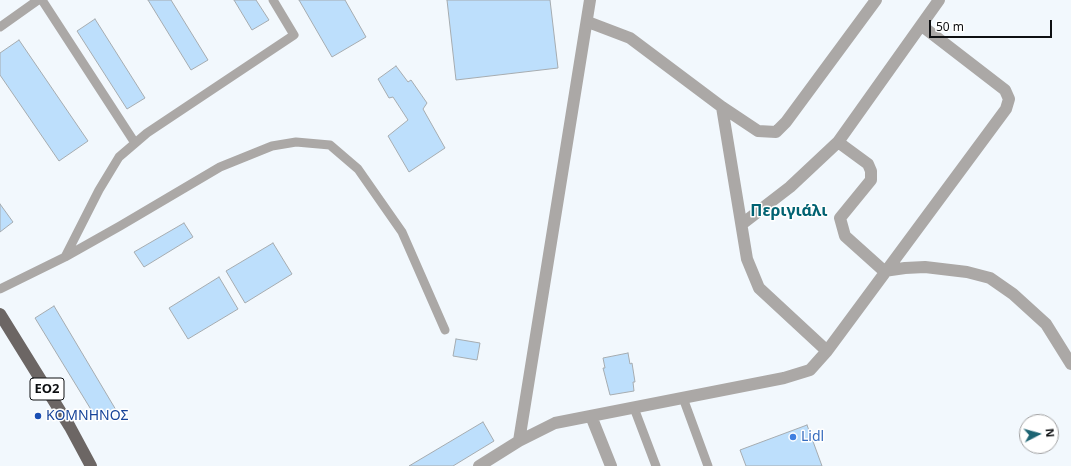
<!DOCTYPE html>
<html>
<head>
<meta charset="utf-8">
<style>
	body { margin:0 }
	#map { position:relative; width:1071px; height:466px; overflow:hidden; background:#f2f8fd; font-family:"Noto Sans",sans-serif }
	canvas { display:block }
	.north { position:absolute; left:1019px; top:414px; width:40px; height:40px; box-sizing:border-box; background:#fff; border:1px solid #9f9fa0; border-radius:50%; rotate:84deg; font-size:11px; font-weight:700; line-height:16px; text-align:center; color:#0e1012 }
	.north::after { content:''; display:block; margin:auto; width:14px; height:18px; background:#1d6473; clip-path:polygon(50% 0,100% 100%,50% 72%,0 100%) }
	.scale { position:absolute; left:929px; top:20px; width:123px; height:18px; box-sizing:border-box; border:2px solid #0e1012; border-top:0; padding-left:5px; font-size:12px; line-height:14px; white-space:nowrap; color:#0e1012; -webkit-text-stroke:3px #fff; paint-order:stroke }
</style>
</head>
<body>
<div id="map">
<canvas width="1071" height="466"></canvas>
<div class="north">N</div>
<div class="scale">50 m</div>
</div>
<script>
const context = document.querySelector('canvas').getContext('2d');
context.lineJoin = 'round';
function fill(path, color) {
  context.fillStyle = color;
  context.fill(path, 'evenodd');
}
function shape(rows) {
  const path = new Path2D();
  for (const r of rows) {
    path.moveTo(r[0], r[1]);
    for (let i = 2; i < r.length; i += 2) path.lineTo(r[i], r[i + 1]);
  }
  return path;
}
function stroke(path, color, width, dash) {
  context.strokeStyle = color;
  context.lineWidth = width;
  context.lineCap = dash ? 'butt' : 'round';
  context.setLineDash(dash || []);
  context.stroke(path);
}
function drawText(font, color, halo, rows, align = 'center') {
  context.font = font + ' "Noto Sans",sans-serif';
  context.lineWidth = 3;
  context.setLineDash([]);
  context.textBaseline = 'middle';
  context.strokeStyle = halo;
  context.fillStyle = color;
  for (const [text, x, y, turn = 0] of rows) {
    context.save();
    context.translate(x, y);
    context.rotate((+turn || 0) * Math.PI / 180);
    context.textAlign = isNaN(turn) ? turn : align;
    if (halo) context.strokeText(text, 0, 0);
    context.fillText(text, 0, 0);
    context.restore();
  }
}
const building = shape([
	[148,0,171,0,208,60,191,70,148,0],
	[234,0,256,0,269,20,252,30,234,0],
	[299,0,345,0,366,37,332,57,299,0],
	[447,0,550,0,558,68,456,80,447,0],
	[95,19,145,98,127,109,77,31,95,19],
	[19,40,88,141,59,161,0,75,0,53,19,40],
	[396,66,408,82,411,80,427,103,423,109,445,148,409,172,388,136,408,120,393,97,389,98,378,79,396,66],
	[0,204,13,222,0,232,0,204],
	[184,223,193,237,144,267,134,252,184,223],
	[273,243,292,274,245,303,226,271,273,243],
	[219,277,238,309,188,339,169,308,219,277],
	[54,306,116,410,98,421,35,318,54,306],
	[456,339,480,343,477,360,453,356,456,339],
	[628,353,630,364,632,363,635,382,633,382,634,391,610,395,603,368,605,368,603,358,628,353],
	[483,422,494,441,453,466,409,466,483,422],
	[807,425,822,466,746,466,740,450,807,425]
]);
const lane = shape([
	[42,0,135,143],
	[0,27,38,0],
	[65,257,99,190,119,157,147,133,294,35,273,0],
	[0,289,65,257,120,226,220,167,272,146,296,142,330,145,358,169,402,232,445,330],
	[683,398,708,466],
	[634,408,656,466]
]);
const street = shape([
	[588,22,630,38,722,107,758,131,776,132,786,122,876,0],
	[722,107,747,259,759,288,827,351],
	[838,142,868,164,871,171,871,180,840,218,845,236,884,271,905,268,925,267,967,272,990,278,1013,294,1046,324,1071,364],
	[742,224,790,187,838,142,939,0],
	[591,416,611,466],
	[519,441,555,423,784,378,810,370,827,351,1006,109,1009,99,1005,90,922,26],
	[479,466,519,441,590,0]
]);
const primary = shape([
	[0,314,70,427,91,466]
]);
const markers = [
	[38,416,4,"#1a4fb4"],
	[793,437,4,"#3f7fe0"]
];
const shields = [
	[47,389,34]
];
const shieldNames = [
	["ΕΟ2",47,389]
];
const transitNames = [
	["ΚΟΜΝΗΝΟΣ",46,416]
];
const shopNames = [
	["Lidl",801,437]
];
const quarterNames = [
	["Περιγιάλι",789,211]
];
fill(building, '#bddffc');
stroke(building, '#a6acb0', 1);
stroke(lane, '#aba8a6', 9);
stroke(street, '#aba8a6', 12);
stroke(primary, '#6c6664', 12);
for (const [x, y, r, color] of markers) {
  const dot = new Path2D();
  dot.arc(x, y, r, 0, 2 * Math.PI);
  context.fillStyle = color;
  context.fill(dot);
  stroke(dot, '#fff', 1.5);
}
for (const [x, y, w] of shields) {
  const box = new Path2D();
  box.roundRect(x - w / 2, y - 11, w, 22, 3);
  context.fillStyle = '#fff';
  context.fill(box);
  stroke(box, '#0e1012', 1);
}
drawText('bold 13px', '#0e1012', null, shieldNames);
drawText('14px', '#164399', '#fff', transitNames, 'left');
drawText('14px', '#366cbe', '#fff', shopNames, 'left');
drawText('bold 16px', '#006272', '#fff', quarterNames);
</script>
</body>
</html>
